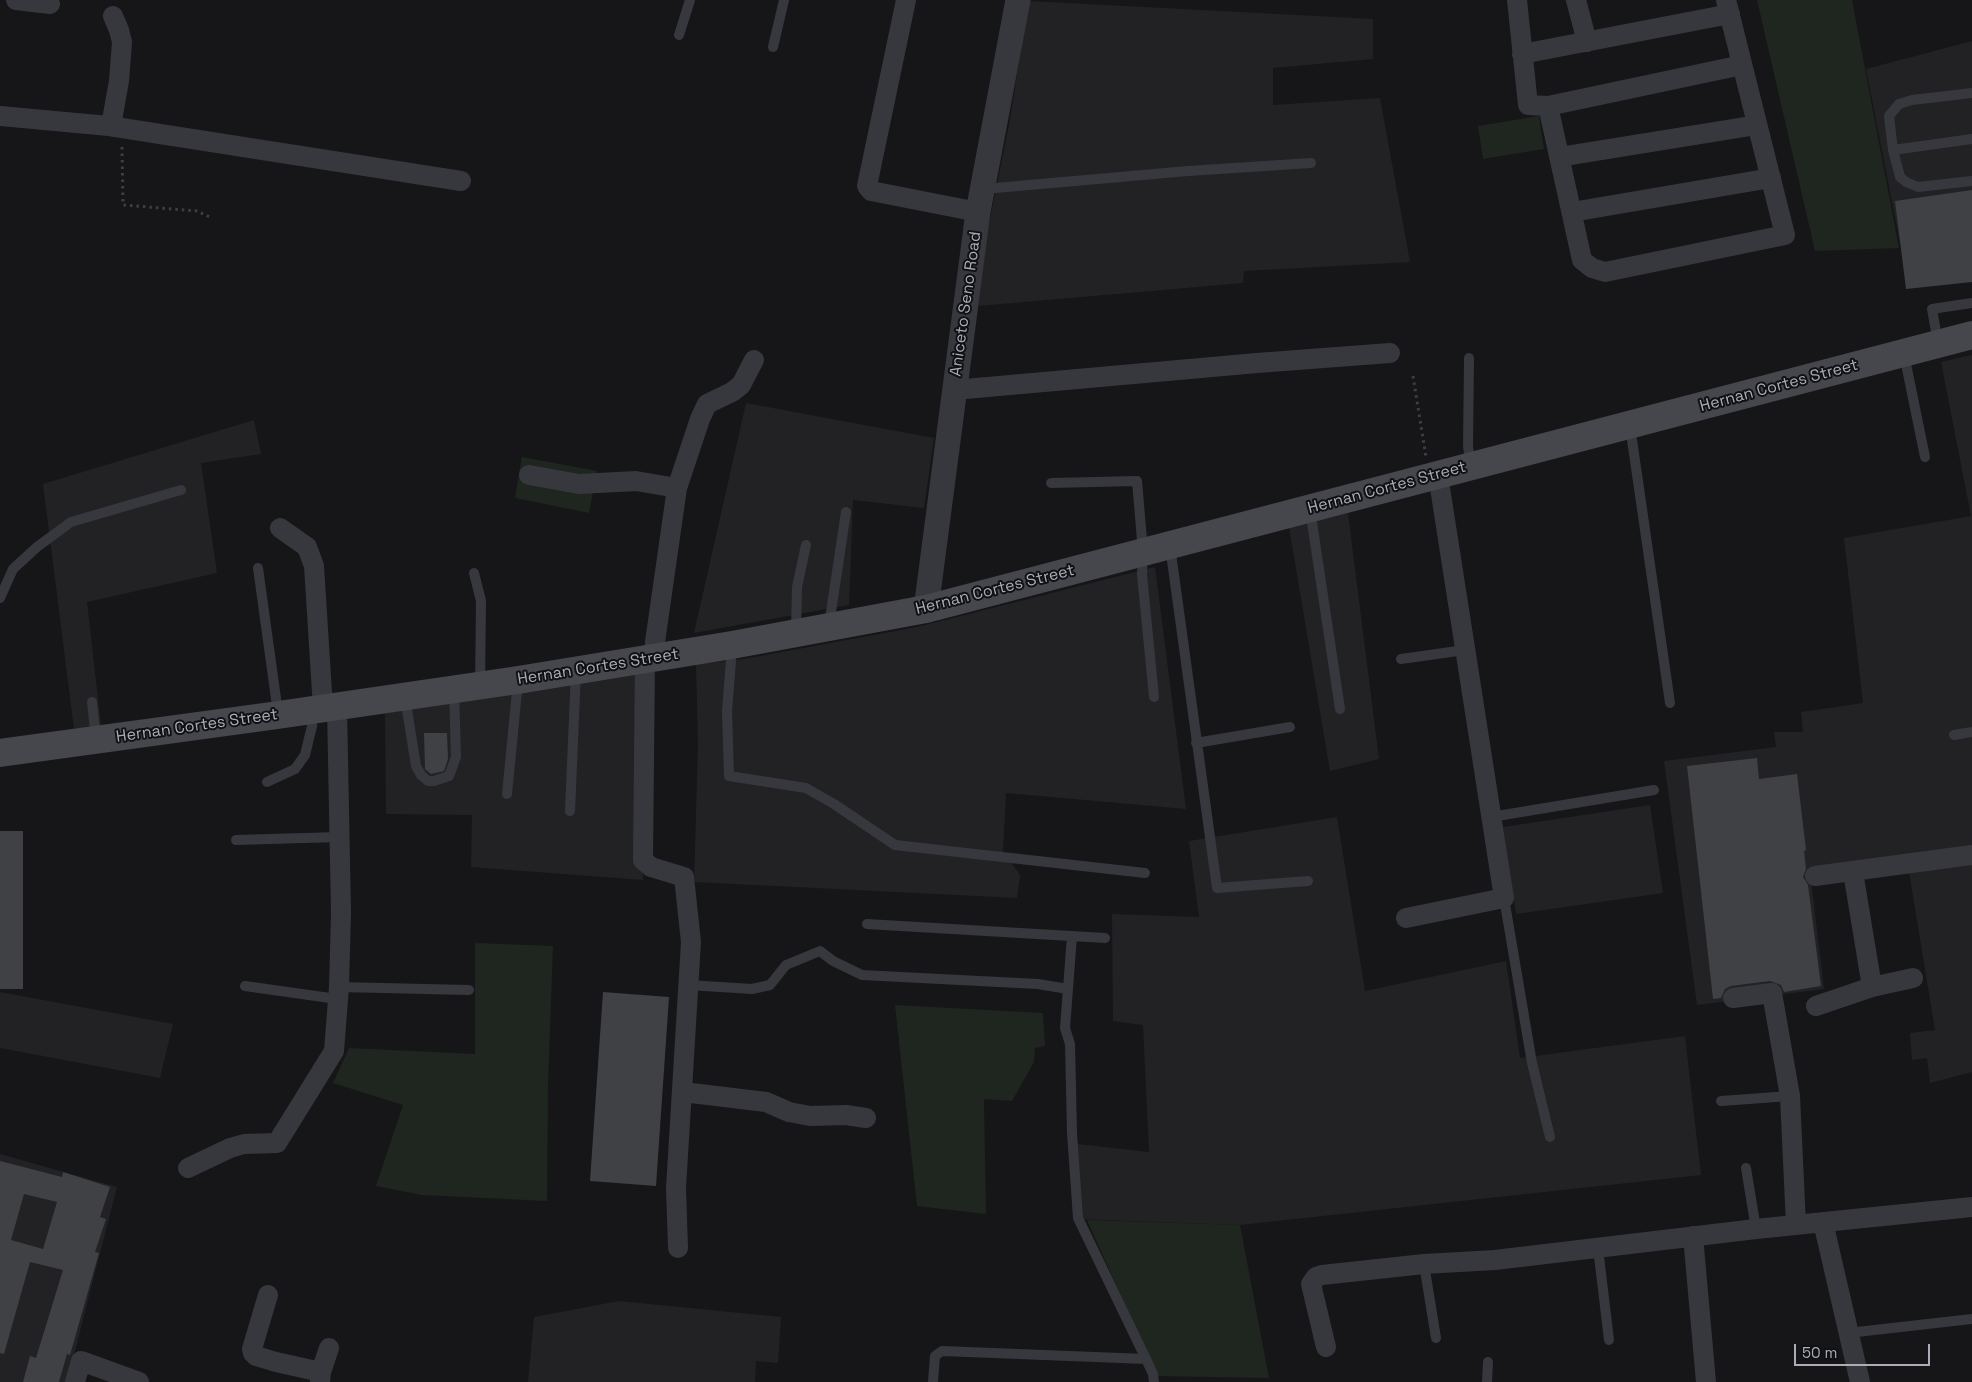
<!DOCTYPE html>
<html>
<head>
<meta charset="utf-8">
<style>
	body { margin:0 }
	#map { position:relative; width:1972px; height:1382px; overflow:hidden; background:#161618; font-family:"Space Grotesk",sans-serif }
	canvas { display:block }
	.scale { position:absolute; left:1794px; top:1344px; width:136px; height:22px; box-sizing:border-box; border:2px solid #a8adb8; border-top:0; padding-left:6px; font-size:15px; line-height:18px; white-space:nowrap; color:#a8adb8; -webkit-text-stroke:4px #111113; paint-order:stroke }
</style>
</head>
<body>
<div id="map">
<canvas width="1972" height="1382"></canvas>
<div class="scale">50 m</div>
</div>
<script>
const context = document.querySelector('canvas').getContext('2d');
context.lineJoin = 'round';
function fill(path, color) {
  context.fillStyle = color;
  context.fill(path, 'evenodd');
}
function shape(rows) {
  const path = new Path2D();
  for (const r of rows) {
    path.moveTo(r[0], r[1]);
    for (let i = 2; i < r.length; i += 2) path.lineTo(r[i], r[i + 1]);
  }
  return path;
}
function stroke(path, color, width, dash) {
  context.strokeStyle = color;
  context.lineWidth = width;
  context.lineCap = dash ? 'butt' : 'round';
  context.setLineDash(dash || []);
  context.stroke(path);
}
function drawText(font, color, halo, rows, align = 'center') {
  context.font = font + ' "Space Grotesk",sans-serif';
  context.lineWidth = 4;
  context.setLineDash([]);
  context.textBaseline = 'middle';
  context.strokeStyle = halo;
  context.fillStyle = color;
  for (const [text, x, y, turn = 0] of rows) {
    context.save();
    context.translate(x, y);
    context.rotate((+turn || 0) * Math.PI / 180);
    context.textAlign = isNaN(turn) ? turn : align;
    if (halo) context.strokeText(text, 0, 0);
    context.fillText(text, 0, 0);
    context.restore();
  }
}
const built = shape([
	[1029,1,1373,19,1373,59,1273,68,1273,105,1380,98,1410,262,1244,271,1243,283,978,306,988,229,1009,125],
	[1972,41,1972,237,1901,248,1866,69],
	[1972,355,1972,850,1810,871,1824,989,1697,1005,1664,761,1776,747,1774,732,1803,732,1801,712,1863,703,1844,538,1971,516,1941,362],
	[746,403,934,438,924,508,853,500,849,605,694,633],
	[254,420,261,454,201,463,217,573,87,602,101,725,74,729,43,484],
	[1348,513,1379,759,1330,771,1289,527],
	[1155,567,1186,809,1006,793,1003,851,1020,875,1017,898,694,882,698,745,696,664,744,659,917,627],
	[637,674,643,880,471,867,472,815,386,814,385,713],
	[1650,805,1663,893,1516,914,1503,827],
	[1337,817,1365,991,1506,961,1520,1058,1685,1036,1701,1175,1240,1225,1075,1219,1069,1143,1149,1152,1143,1025,1113,1021,1112,914,1199,917,1189,841],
	[1972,861,1972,1072,1930,1083,1927,1058,1912,1060,1910,1033,1935,1030,1909,872],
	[0,992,173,1024,160,1078,0,1048],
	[0,1154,117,1187,67,1382,0,1382],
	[619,1301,781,1317,778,1363,756,1361,755,1382,528,1382,534,1317]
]);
const green = shape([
	[1757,0,1852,0,1899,248,1815,251],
	[1539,116,1544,149,1483,159,1478,126],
	[522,457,597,471,589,513,515,498],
	[475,943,553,946,548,1086,547,1201,422,1195,376,1186,403,1105,333,1083,349,1048,475,1054],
	[895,1005,1043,1013,1045,1046,1035,1048,1034,1062,1012,1101,984,1099,986,1214,917,1206],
	[1087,1220,1240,1225,1269,1378,1157,1376]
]);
const building = shape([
	[1972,190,1972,282,1906,289,1895,201],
	[424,733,447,733,448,759,444,771,431,774,425,769],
	[1757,758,1759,779,1797,774,1806,850,1804,851,1806,869,1803,877,1808,885,1821,986,1784,992,1781,985,1770,981,1731,986,1725,989,1721,998,1713,999,1687,766],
	[0,831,23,831,23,989,0,989],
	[603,992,669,997,656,1186,590,1181],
	[0,1161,62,1177,63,1172,110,1187,100,1217,106,1219,95,1252,99,1253,70,1355,67,1354,59,1382,23,1382,30,1356,36,1358,63,1270,30,1262,4,1354,0,1353],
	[24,1194,57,1202,43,1249,11,1240]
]);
const path = shape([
	[122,147,123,205,197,211,210,217],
	[1413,376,1426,457]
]);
const service = shape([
	[679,35,690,0],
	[773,47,784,0],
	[1972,93,1912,100,1899,104,1889,116,1893,150,1900,177,1906,182,1918,187,1972,181],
	[1893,150,1972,139],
	[984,189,1188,171,1311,163],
	[1938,343,1932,309,1972,303],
	[1904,354,1925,457],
	[1469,358,1468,447,1471,465],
	[1630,426,1670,703],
	[1051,483,1137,481,1143,552,1142,575,1154,697],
	[1310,509,1340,709],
	[1170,546,1217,888,1308,881],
	[258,568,278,713],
	[474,573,481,601,480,686],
	[0,598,13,569,37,547,71,522,181,490],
	[829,625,846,512],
	[796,631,797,587,806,545],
	[732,648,727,711,729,776,806,788,834,804,895,845,1145,873],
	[1401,659,1465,650],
	[405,697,416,766,421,775,428,781,434,781,449,776,456,757,454,691],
	[92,702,96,739],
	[1954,735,1972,732],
	[1196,743,1290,727],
	[267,782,295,769,305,755,312,726,312,712],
	[507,794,518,681],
	[570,811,576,671],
	[1491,817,1654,790],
	[236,840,339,837],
	[1504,898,1532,1063,1550,1137],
	[867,924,1105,938],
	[1072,936,1065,1028,1070,1044,1072,1133,1078,1218,1146,1359,1153,1374,1154,1382],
	[688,985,752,989,770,985,786,965,820,951,833,961,862,975,1038,984,1068,989],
	[245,986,337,999],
	[339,987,469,990],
	[1721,1101,1790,1096],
	[1746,1168,1756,1229],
	[1598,1248,1609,1340],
	[1424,1264,1436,1338],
	[1848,1333,1972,1319],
	[933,1382,935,1356,942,1351,1146,1359],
	[1487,1382,1488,1362]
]);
const minor = shape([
	[16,0,50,4],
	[906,0,867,186,871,191,978,212],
	[1517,0,1528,105,1548,106,1742,65],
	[1576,0,1587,42],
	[1522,54,1730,14],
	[1548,106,1582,260,1592,268,1605,272,1785,235,1726,0],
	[0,116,109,126,461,181],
	[111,126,119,81,122,42,119,30,113,16],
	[1559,157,1757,125],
	[1572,212,1771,178],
	[954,390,1257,363,1390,353],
	[529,475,579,484,636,481,677,488],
	[280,528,307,547,314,566,323,708],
	[654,658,655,642,677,488,700,419,707,404,732,392,741,385,754,360],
	[645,659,643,860,651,867,684,877,691,942,676,1188,678,1248],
	[1853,872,1872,987],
	[1815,876,1972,855],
	[1406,918,1504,898,1438,475],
	[1733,998,1772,993,1790,1096,1796,1225],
	[1816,1006,1872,987,1913,978],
	[683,1092,766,1102,789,1112,810,1116,846,1115,866,1118],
	[188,1168,230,1148,244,1144,277,1143,334,1051,339,987,341,913,337,707],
	[1823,1222,1860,1382],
	[1693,1236,1706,1382],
	[268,1295,252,1349,253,1353,256,1356,276,1362,321,1372],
	[1326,1347,1311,1284,1316,1277,1322,1275,1424,1264,1495,1260,1756,1229,1972,1207],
	[75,1382,81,1361,139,1382],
	[320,1382,321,1372,329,1348]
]);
const tertiary = shape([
	[926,609,978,212,1018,0]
]);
const secondary = shape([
	[0,753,278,715,518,680,732,645,926,609,1972,335]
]);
const streetNames = [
	["Aniceto Seno Road",966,304,-82],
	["Hernan Cortes Street",1779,386,-15],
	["Hernan Cortes Street",1387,488,-15],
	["Hernan Cortes Street",995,590,-14],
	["Hernan Cortes Street",598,667,-9],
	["Hernan Cortes Street",197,726,-8]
];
fill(built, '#222225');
fill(green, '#1e261f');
fill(building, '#404145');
stroke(path, '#3d3f44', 3, [2.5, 4]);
stroke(service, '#37383d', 10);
stroke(minor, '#37383d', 20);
stroke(tertiary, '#37383d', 25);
stroke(secondary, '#45474d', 28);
drawText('16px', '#a8adb8', '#111113', streetNames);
</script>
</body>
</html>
